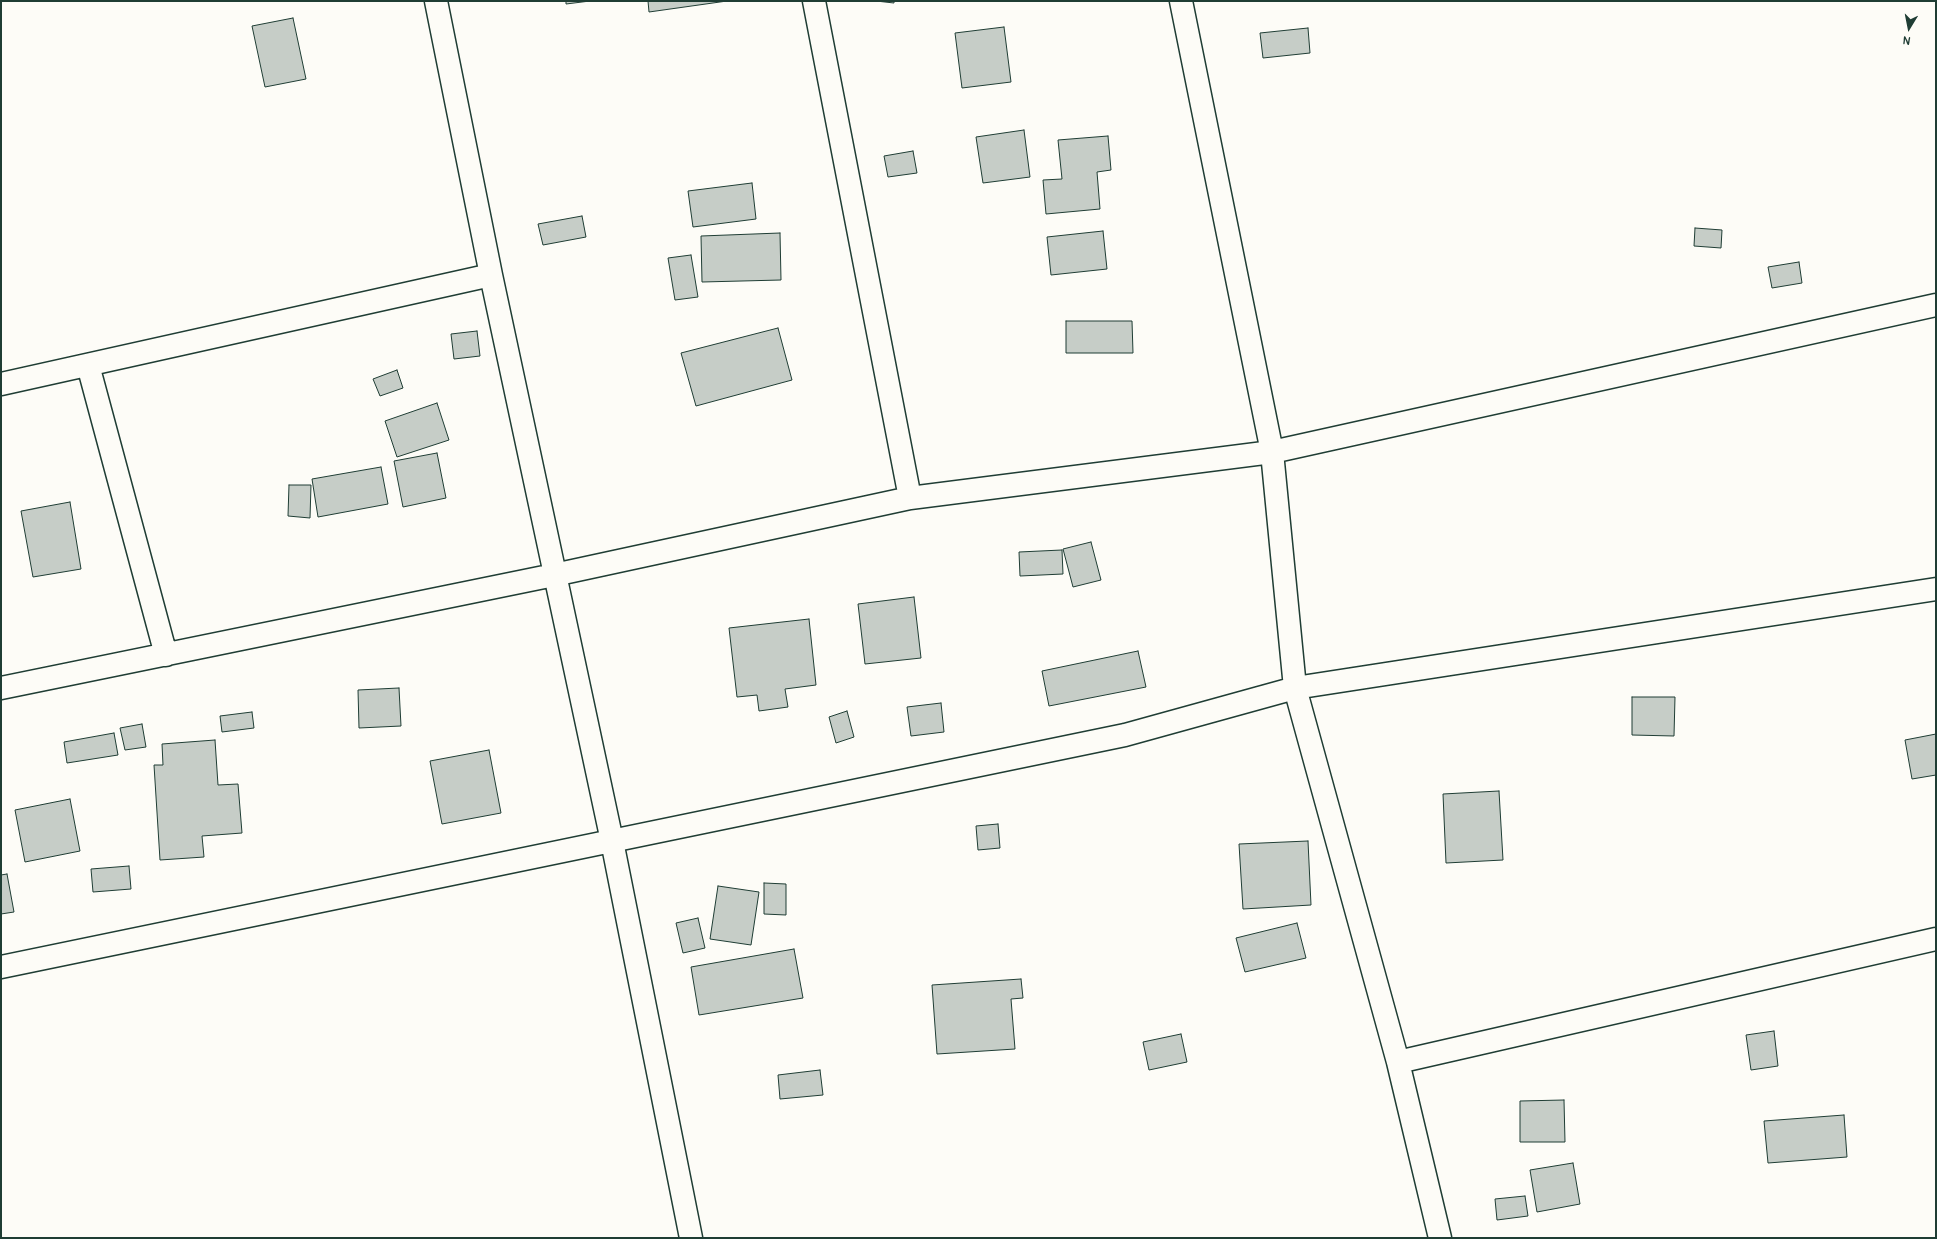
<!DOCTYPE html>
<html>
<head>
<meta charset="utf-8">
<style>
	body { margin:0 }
	#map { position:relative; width:1937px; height:1239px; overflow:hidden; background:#fdfcf7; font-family:Pangolin,sans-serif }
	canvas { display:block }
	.frame { position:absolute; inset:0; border:2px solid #1f3d34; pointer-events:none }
	.north { position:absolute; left:1889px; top:8px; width:40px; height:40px; -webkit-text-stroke:3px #fdfcf7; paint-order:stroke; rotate:190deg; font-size:11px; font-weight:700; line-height:16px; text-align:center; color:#1f3d34 }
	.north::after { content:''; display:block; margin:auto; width:14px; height:18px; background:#1f3d34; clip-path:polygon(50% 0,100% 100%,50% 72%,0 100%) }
</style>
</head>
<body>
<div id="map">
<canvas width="1937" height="1239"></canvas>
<div class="frame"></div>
<div class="north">N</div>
</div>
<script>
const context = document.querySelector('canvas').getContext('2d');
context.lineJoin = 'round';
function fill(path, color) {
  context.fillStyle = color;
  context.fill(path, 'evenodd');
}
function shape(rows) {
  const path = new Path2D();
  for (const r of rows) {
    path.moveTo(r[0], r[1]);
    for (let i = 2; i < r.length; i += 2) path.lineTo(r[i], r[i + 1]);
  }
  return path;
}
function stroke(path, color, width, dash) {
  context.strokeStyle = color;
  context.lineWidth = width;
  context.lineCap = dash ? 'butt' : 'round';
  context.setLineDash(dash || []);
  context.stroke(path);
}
const building = shape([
	[566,1,590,1,566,4,566,1],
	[648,1,727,1,649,12,648,1],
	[876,1,894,1,894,3,876,1],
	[293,18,306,79,265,87,252,26,293,18],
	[1004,27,1011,82,962,88,955,33,1004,27],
	[1308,28,1310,53,1263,58,1260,33,1308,28],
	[1024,130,1030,177,983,183,976,137,1024,130],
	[1108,136,1111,170,1097,172,1100,209,1046,214,1043,180,1062,179,1058,140,1108,136],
	[913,151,917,173,888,177,884,156,913,151],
	[752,183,756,219,693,227,688,191,752,183],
	[582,216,586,237,543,245,538,224,582,216],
	[1695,228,1722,230,1721,248,1694,246,1695,228],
	[1103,231,1107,269,1051,275,1047,237,1103,231],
	[780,233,781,280,702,282,701,236,780,233],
	[691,255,698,297,675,300,668,258,691,255],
	[1799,262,1802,283,1772,288,1768,267,1799,262],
	[1066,321,1132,321,1133,353,1066,353,1066,321],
	[778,328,792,380,696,406,681,353,778,328],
	[477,331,480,356,454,359,451,334,477,331],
	[397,370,403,388,380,396,373,379,397,370],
	[437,403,449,440,397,457,385,421,437,403],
	[437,453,446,498,403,507,394,461,437,453],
	[381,467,388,504,318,517,312,479,381,467],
	[289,485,311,485,310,518,288,516,289,485],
	[70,502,81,569,33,577,21,511,70,502],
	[1091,542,1101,580,1073,587,1063,549,1091,542],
	[1062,550,1063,574,1020,576,1019,552,1062,550],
	[914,597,921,658,865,664,858,604,914,597],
	[809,619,816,685,785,689,788,707,759,711,757,695,737,697,729,628,809,619],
	[1138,651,1146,687,1049,706,1042,671,1138,651],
	[399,688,401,726,359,728,358,690,399,688],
	[1632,697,1675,697,1674,736,1632,735,1632,697],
	[941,703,944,732,911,736,907,707,941,703],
	[847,711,854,737,836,743,829,717,847,711],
	[252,712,254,728,222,732,220,716,252,712],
	[142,724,146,747,125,750,120,728,142,724],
	[114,733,118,755,67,763,64,742,114,733],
	[1936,734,1936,775,1912,779,1905,740,1936,734],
	[215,740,218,785,238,784,242,833,202,836,204,857,160,860,154,765,163,765,162,744,215,740],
	[489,750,501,813,442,824,430,761,489,750],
	[1499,791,1503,860,1446,863,1443,794,1499,791],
	[70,799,80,851,25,862,15,810,70,799],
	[998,824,1000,848,978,850,976,826,998,824],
	[1308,841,1311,905,1243,909,1239,844,1308,841],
	[129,866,131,889,93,892,91,869,129,866],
	[7,874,14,912,1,914,1,875,7,874],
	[764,883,786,884,786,915,764,914,764,883],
	[718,886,759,892,751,945,710,939,718,886],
	[698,918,705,948,683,953,676,923,698,918],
	[1297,923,1306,958,1245,972,1236,938,1297,923],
	[794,949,803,998,699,1015,691,967,794,949],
	[1021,979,1023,998,1011,999,1015,1049,937,1054,932,985,1021,979],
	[1774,1031,1778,1066,1751,1070,1746,1035,1774,1031],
	[1181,1034,1187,1062,1149,1070,1143,1042,1181,1034],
	[820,1070,823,1095,780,1099,778,1075,820,1070],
	[1564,1100,1565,1142,1520,1142,1520,1101,1564,1100],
	[1844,1115,1847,1157,1768,1163,1764,1121,1844,1115],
	[1573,1163,1580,1204,1537,1212,1530,1170,1573,1163],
	[1525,1196,1528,1216,1497,1220,1495,1199,1525,1196]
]);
const minor = shape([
	[436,1,491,275,612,841,691,1238],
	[814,1,910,498],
	[1181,1,1272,452,1936,305],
	[88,365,166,655],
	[1,384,491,275],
	[1,688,554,575,910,498,1272,452,1295,688,1398,1062,1440,1238],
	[1,967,1125,735,1295,688,1936,589],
	[1398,1062,1936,939]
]);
fill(building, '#c6cdc7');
stroke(building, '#1f3d34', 1);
stroke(minor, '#1f3d34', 25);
stroke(minor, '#fdfcf7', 22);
</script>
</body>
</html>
